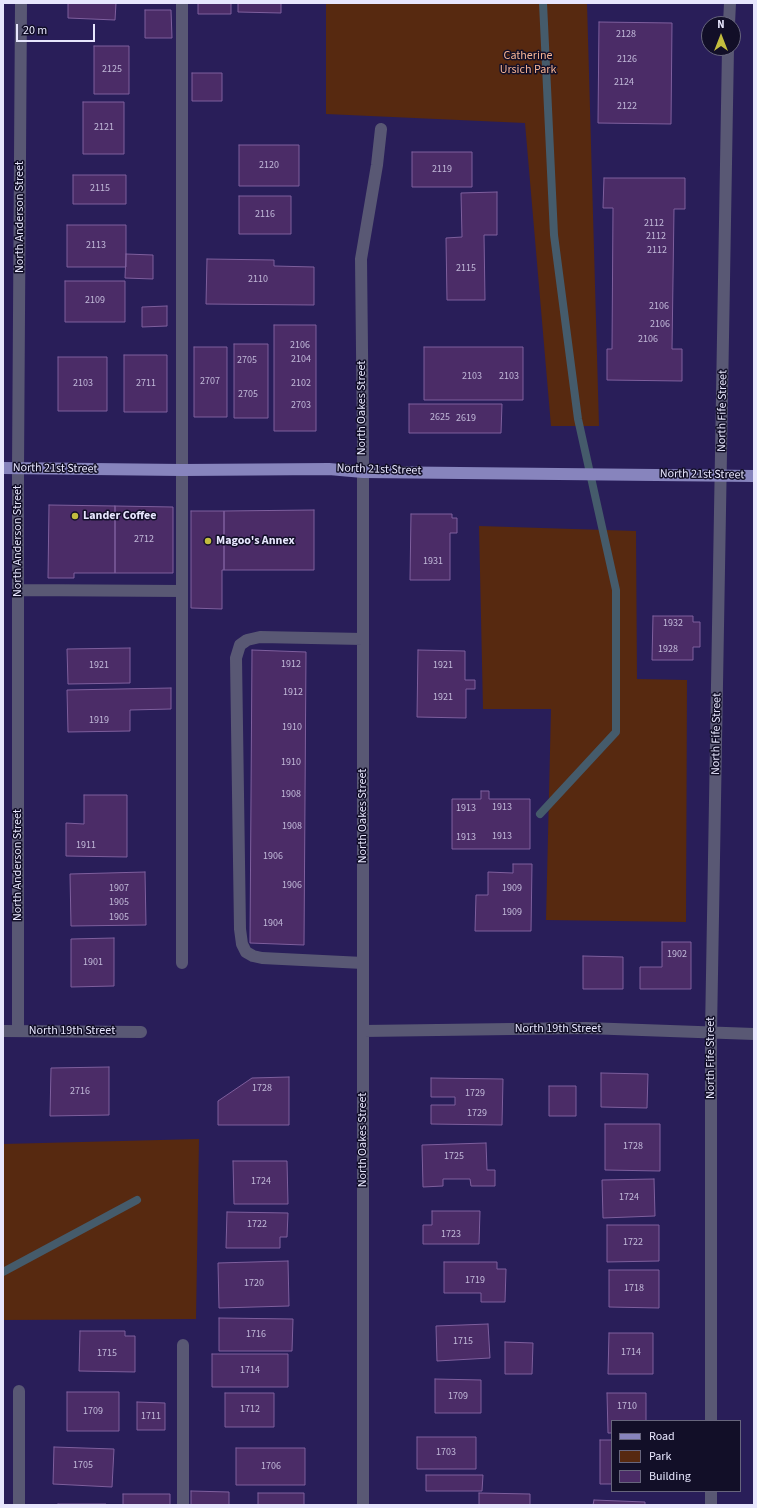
<!DOCTYPE html>
<html>
<head>
<meta charset="utf-8">
<style>
	body { margin:0 }
	#map { position:relative; width:757px; height:1508px; overflow:hidden; background:#291e59; font-family:"Source Sans 3",sans-serif }
	canvas { display:block }
	.frame { position:absolute; inset:0; border:4px solid #e7e6fd; pointer-events:none }
	.legend { position:absolute; left:611px; top:1420px; width:130px; height:72px; box-sizing:border-box; background:#120f28; border:1px solid #67657d; margin:0; padding:5px 7px; list-style:none; font-size:12px; color:#e7e6fd }
	.legend li { display:flex; align-items:center; gap:8px; height:20px }
	.legend b { width:20px; border:1px solid #67657d }
	.north { position:absolute; left:701px; top:16px; width:40px; height:40px; box-sizing:border-box; background:#120f28; border:1px solid #67657d; border-radius:50%; rotate:0deg; font-size:11px; font-weight:700; line-height:16px; text-align:center; color:#e7e6fd }
	.north::after { content:''; display:block; margin:auto; width:14px; height:18px; background:#c3bd3e; clip-path:polygon(50% 0,100% 100%,50% 72%,0 100%) }
	.scale { position:absolute; left:16px; top:24px; width:79px; height:18px; box-sizing:border-box; border:2px solid #e7e6fd; border-top:0; padding-left:5px; font-size:12px; line-height:14px; white-space:nowrap; color:#e7e6fd; -webkit-text-stroke:3px #120f28; paint-order:stroke }
</style>
</head>
<body>
<div id="map">
<canvas width="757" height="1508"></canvas>
<div class="frame"></div>
<ul class="legend">
<li><b style="height:5px;background:#8784bd"></b>Road</li>
<li><b style="height:11px;background:#572910"></b>Park</li>
<li><b style="height:11px;background:#4b2c67"></b>Building</li>
</ul>
<div class="north">N</div>
<div class="scale">20 m</div>
</div>
<script>
const context = document.querySelector('canvas').getContext('2d');
context.lineJoin = 'round';
function fill(path, color) {
  context.fillStyle = color;
  context.fill(path, 'evenodd');
}
function shape(rows) {
  const path = new Path2D();
  for (const r of rows) {
    path.moveTo(r[0], r[1]);
    for (let i = 2; i < r.length; i += 2) path.lineTo(r[i], r[i + 1]);
  }
  return path;
}
function stroke(path, color, width, dash) {
  context.strokeStyle = color;
  context.lineWidth = width;
  context.lineCap = dash ? 'butt' : 'round';
  context.setLineDash(dash || []);
  context.stroke(path);
}
function drawText(font, color, halo, rows, align = 'center') {
  context.font = font + ' "Source Sans 3",sans-serif';
  context.lineWidth = 3;
  context.setLineDash([]);
  context.textBaseline = 'middle';
  context.strokeStyle = halo;
  context.fillStyle = color;
  for (const [text, x, y, turn = 0] of rows) {
    context.save();
    context.translate(x, y);
    context.rotate((+turn || 0) * Math.PI / 180);
    context.textAlign = isNaN(turn) ? turn : align;
    if (halo) context.strokeText(text, 0, 0);
    context.fillText(text, 0, 0);
    context.restore();
  }
}
const green = shape([
	[326,3,587,3,599,426,551,426,525,123,326,114],
	[479,526,636,531,637,679,687,680,686,922,546,920,551,709,483,709],
	[199,1139,196,1319,3,1320,3,1144]
]);
const stream = shape([
	[540,814,616,732,616,590,578,419,554,235,543,3],
	[3,1272,137,1200]
]);
const building = shape([
	[68,3,116,3,115,20,68,18,68,3],
	[198,3,231,3,231,14,198,14,198,3],
	[238,3,281,3,281,13,238,12,238,3],
	[145,10,171,10,172,38,145,38,145,10],
	[599,22,672,23,671,124,598,123,599,22],
	[94,46,129,46,129,94,94,94,94,46],
	[192,73,222,73,222,101,192,101,192,73],
	[83,102,124,102,124,154,83,154,83,102],
	[239,145,299,145,299,186,239,186,239,145],
	[412,152,472,152,472,187,412,187,412,152],
	[73,175,126,175,126,204,73,204,73,175],
	[604,178,685,178,685,209,674,209,672,349,682,349,682,381,607,380,607,349,612,349,613,208,603,208,604,178],
	[497,192,497,235,484,235,485,300,447,300,446,238,462,237,461,193,497,192],
	[239,196,291,196,291,234,239,234,239,196],
	[67,225,126,225,126,267,67,267,67,225],
	[126,254,153,255,153,279,125,278,126,254],
	[207,259,274,260,274,266,314,267,314,305,206,304,207,259],
	[65,281,125,281,125,322,65,322,65,281],
	[167,306,167,326,142,327,142,307,167,306],
	[274,325,316,325,316,431,274,431,274,325],
	[234,344,268,344,268,418,234,418,234,344],
	[194,347,227,347,227,417,194,417,194,347],
	[424,347,523,347,523,400,424,400,424,347],
	[124,355,167,355,167,412,124,412,124,355],
	[58,357,107,357,107,411,58,411,58,357],
	[409,404,502,404,501,433,409,433,409,404],
	[49,505,115,506,115,573,74,573,74,578,48,578,49,505],
	[115,506,173,507,173,573,115,573,115,506],
	[314,510,314,570,224,570,224,511,314,510],
	[191,511,224,511,224,570,222,570,222,609,191,608,191,511],
	[411,514,452,514,452,518,457,518,457,533,450,533,450,580,410,580,411,514],
	[653,616,693,616,693,622,700,622,700,647,693,647,693,660,652,660,653,616],
	[130,648,130,683,68,684,67,649,130,648],
	[252,650,306,652,304,945,250,943,252,650],
	[418,650,465,651,465,680,475,680,475,689,466,689,466,718,417,717,418,650],
	[171,688,171,709,130,710,130,731,68,732,67,690,171,688],
	[481,791,489,791,489,799,530,799,530,849,452,849,452,799,481,799,481,791],
	[84,795,127,795,127,857,66,856,66,823,84,824,84,795],
	[513,864,532,864,531,931,475,931,476,895,488,895,488,872,513,873,513,864],
	[145,872,146,925,71,926,70,874,145,872],
	[114,938,114,986,71,987,71,939,114,938],
	[662,942,691,942,691,989,640,989,640,967,662,967,662,942],
	[583,956,623,957,623,989,583,989,583,956],
	[109,1067,109,1115,50,1116,51,1068,109,1067],
	[601,1073,648,1074,647,1108,601,1107,601,1073],
	[289,1077,289,1125,218,1125,218,1101,252,1078,289,1077],
	[431,1078,503,1079,502,1125,431,1124,431,1105,455,1105,455,1097,431,1097,431,1078],
	[549,1086,576,1086,576,1116,549,1116,549,1086],
	[605,1124,660,1124,660,1171,605,1170,605,1124],
	[486,1143,487,1170,495,1170,495,1186,471,1186,470,1179,443,1179,443,1186,423,1187,422,1145,486,1143],
	[233,1161,287,1161,288,1204,234,1204,233,1161],
	[654,1179,655,1216,603,1218,602,1180,654,1179],
	[432,1211,480,1211,479,1244,423,1244,423,1225,432,1225,432,1211],
	[227,1212,288,1213,287,1237,280,1237,280,1248,226,1248,227,1212],
	[607,1225,659,1225,659,1261,607,1262,607,1225],
	[288,1261,289,1306,219,1308,218,1263,288,1261],
	[444,1262,497,1262,497,1269,506,1269,505,1302,481,1302,481,1293,444,1293,444,1262],
	[609,1270,659,1270,659,1308,609,1307,609,1270],
	[219,1318,293,1319,292,1351,219,1351,219,1318],
	[488,1324,490,1358,437,1361,436,1326,488,1324],
	[80,1331,125,1331,125,1336,135,1336,135,1372,79,1371,80,1331],
	[609,1333,653,1333,653,1374,608,1374,609,1333],
	[505,1342,533,1343,532,1374,505,1374,505,1342],
	[212,1354,288,1354,288,1387,212,1387,212,1354],
	[435,1379,481,1380,481,1413,435,1413,435,1379],
	[67,1392,119,1392,119,1431,67,1431,67,1392],
	[225,1393,274,1393,274,1427,225,1427,225,1393],
	[607,1393,646,1393,646,1421,612,1421,612,1433,608,1433,607,1393],
	[137,1402,165,1403,165,1430,137,1430,137,1402],
	[417,1437,476,1437,476,1469,417,1469,417,1437],
	[600,1440,612,1440,612,1484,600,1484,600,1440],
	[54,1447,114,1449,112,1487,53,1484,54,1447],
	[236,1448,305,1448,305,1485,236,1485,236,1448],
	[426,1475,483,1475,482,1491,426,1491,426,1475],
	[191,1491,229,1492,229,1505,191,1505,191,1491],
	[258,1493,304,1493,304,1505,258,1505,258,1493],
	[479,1493,530,1494,530,1505,479,1505,479,1493],
	[123,1494,170,1494,170,1505,123,1505,123,1494],
	[594,1500,645,1502,645,1505,593,1505,594,1500],
	[58,1504,106,1504,106,1505,58,1505,58,1504]
]);
const minor = shape([
	[729,24,730,3],
	[18,590,182,591],
	[363,639,260,637,247,640,240,645,236,658,240,929,242,944,246,952,253,956,262,958,363,963],
	[182,963,182,3],
	[3,1031,141,1032],
	[18,1031,18,469,21,3],
	[363,1031,586,1028,754,1034],
	[183,1345,183,1505],
	[19,1391,19,1505],
	[711,1421,711,1032,728,48],
	[711,1491,711,1505],
	[363,1505,363,440,361,259,377,165,381,129]
]);
const major = shape([
	[3,468,182,470,329,469,363,472,754,476]
]);
const markers = [
	[75,516,4,"#c3bd3e"],
	[208,541,4,"#c3bd3e"]
];
const numberNames = [
	["2128",626,35],
	["2126",627,60],
	["2125",112,70],
	["2124",624,83],
	["2122",627,107],
	["2121",104,128],
	["2120",269,166],
	["2119",442,170],
	["2115",100,189],
	["2116",265,215],
	["2112",654,224],
	["2112",656,237],
	["2113",96,246],
	["2112",657,251],
	["2115",466,269],
	["2110",258,280],
	["2109",95,301],
	["2106",659,307],
	["2106",660,325],
	["2106",648,340],
	["2106",300,346],
	["2104",301,360],
	["2705",247,361],
	["2103",472,377],
	["2103",509,377],
	["2707",210,382],
	["2103",83,384],
	["2711",146,384],
	["2102",301,384],
	["2705",248,395],
	["2703",301,406],
	["2625",440,418],
	["2619",466,419],
	["2712",144,540],
	["1931",433,562],
	["1932",673,624],
	["1928",668,650],
	["1912",291,665],
	["1921",99,666],
	["1921",443,666],
	["1912",293,693],
	["1921",443,698],
	["1919",99,721],
	["1910",292,728],
	["1910",291,763],
	["1908",291,795],
	["1913",502,808],
	["1913",466,809],
	["1908",292,827],
	["1913",502,837],
	["1913",466,838],
	["1911",86,846],
	["1906",273,857],
	["1906",292,886],
	["1907",119,889],
	["1909",512,889],
	["1905",119,903],
	["1909",512,913],
	["1905",119,918],
	["1904",273,924],
	["1902",677,955],
	["1901",93,963],
	["1728",262,1089],
	["2716",80,1092],
	["1729",475,1094],
	["1729",477,1114],
	["1728",633,1147],
	["1725",454,1157],
	["1724",261,1182],
	["1724",629,1198],
	["1722",257,1225],
	["1723",451,1235],
	["1722",633,1243],
	["1719",475,1281],
	["1720",254,1284],
	["1718",634,1289],
	["1716",256,1335],
	["1715",463,1342],
	["1714",631,1353],
	["1715",107,1354],
	["1714",250,1371],
	["1709",458,1397],
	["1710",627,1407],
	["1712",250,1410],
	["1709",93,1412],
	["1711",151,1417],
	["1703",446,1453],
	["1705",83,1466],
	["1706",271,1467]
];
const parkNames = [
	["Catherine",528,56],
	["Ursich Park",528,70]
];
const streetNames = [
	["North Anderson Street",20,217,-90],
	["North Oakes Street",362,408,-90],
	["North Fife Street",723,411,-89],
	["North 21st Street",55,469,1],
	["North 21st Street",379,470,2],
	["North 21st Street",702,475,1],
	["North Anderson Street",18,541,-90],
	["North Fife Street",717,734,-89],
	["North Oakes Street",363,816,-90],
	["North Anderson Street",18,865,-90],
	["North 19th Street",558,1029],
	["North 19th Street",72,1031],
	["North Fife Street",711,1058,-90],
	["North Oakes Street",363,1140,-90]
];
const poiNames = [
	["Lander Coffee",83,516],
	["Magoo's Annex",216,541]
];
fill(green, '#572910');
stroke(stream, '#455b6b', 8);
fill(building, '#4b2c67');
stroke(building, '#7e5f9d', 1);
stroke(minor, '#595874', 12);
stroke(major, '#8784bd', 12);
for (const [x, y, r, color] of markers) {
  const dot = new Path2D();
  dot.arc(x, y, r, 0, 2 * Math.PI);
  context.fillStyle = color;
  context.fill(dot);
  stroke(dot, '#120f28', 1.5);
}
drawText('10px', '#c0b8d8', null, numberNames);
drawText('12px', '#f5b393', '#120f28', parkNames);
drawText('12px', '#e7e6fd', '#120f28', streetNames);
drawText('bold 12px', '#e7e6fd', '#120f28', poiNames, 'left');
</script>
</body>
</html>
